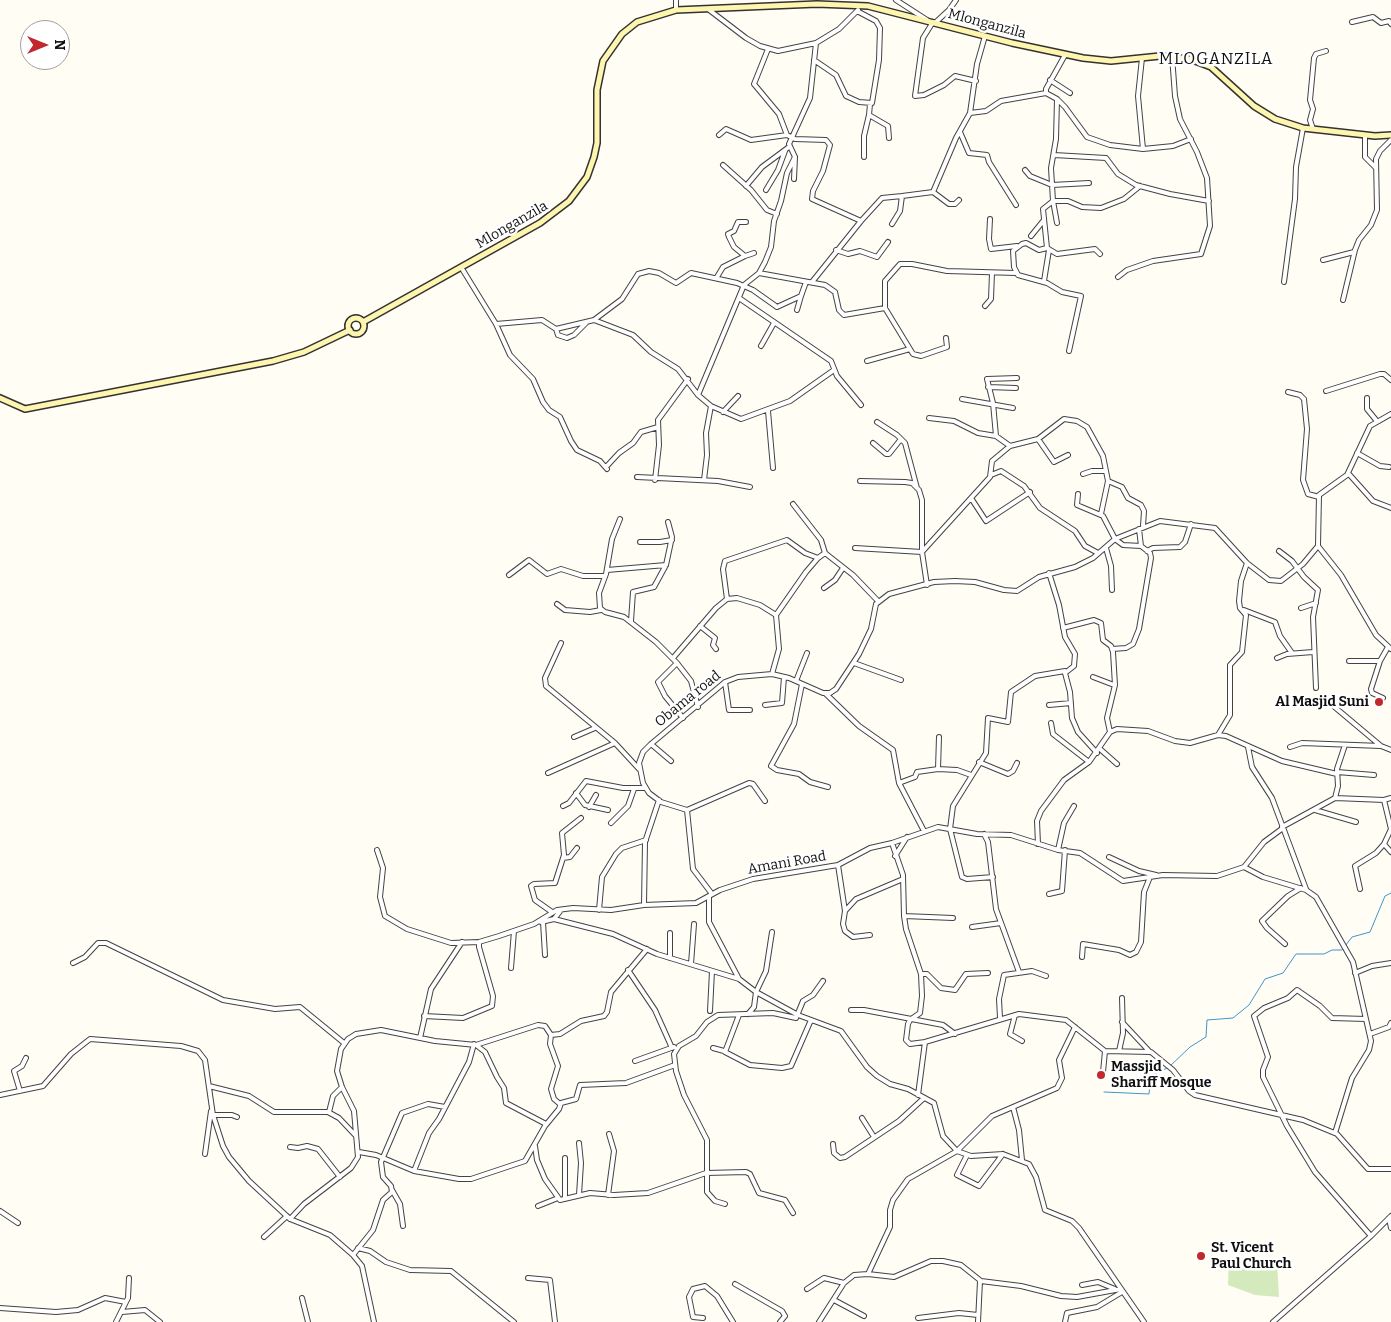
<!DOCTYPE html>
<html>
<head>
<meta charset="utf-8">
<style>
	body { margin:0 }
	#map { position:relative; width:1391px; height:1322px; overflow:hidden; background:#fffdf4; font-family:Bitter,serif }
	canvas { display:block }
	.north { position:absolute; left:20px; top:20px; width:50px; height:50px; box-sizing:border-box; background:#fff; border:1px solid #9f9f9f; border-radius:50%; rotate:90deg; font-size:14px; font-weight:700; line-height:20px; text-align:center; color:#101010 }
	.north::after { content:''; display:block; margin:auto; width:18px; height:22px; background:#c1282f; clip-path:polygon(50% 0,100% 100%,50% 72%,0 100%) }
</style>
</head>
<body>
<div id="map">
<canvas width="1391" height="1322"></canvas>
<div class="north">N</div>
</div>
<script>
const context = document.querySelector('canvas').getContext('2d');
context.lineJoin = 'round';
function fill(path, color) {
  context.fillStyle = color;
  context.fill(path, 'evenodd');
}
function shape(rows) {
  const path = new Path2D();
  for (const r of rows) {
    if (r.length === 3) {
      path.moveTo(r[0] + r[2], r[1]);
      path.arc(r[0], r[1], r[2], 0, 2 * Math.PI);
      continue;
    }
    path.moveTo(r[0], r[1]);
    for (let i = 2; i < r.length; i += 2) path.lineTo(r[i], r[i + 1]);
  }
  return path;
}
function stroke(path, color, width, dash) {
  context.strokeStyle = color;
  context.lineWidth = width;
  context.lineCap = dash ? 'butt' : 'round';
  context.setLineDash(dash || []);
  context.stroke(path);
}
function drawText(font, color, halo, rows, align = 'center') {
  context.font = font + ' Bitter,serif';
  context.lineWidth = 5;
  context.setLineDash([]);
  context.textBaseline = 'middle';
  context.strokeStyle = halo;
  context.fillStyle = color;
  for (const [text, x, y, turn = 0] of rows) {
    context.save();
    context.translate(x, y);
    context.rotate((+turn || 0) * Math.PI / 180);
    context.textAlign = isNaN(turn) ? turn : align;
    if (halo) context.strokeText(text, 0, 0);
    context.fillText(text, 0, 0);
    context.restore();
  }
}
const green = shape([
	[1229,1258,1277,1263,1279,1297,1255,1295,1228,1285]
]);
const stream = shape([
	[1104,1092,1149,1094,1151,1076,1169,1067,1190,1047,1206,1037,1207,1020,1233,1018,1249,1005,1265,979,1283,973,1296,954,1324,954,1332,950,1342,950,1352,937,1370,932,1385,896,1391,893]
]);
const street = shape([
	[676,0,676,10],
	[896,0,927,20],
	[708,9,746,38,760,46,778,51,816,43,839,29,858,10],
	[933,22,923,38,915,96,924,95,944,85,955,76,976,81],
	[936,22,949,10,956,0],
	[1352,22,1373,17,1381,23,1389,21,1391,24],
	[768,49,754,84,779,114,787,135],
	[1065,55,1046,89,1046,93,1057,99,1065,107,1087,137,1110,145,1143,149,1173,146,1191,139],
	[1142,58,1138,96,1143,149],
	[814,60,836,75,846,96,859,102,872,103,879,60,880,28,876,21,857,11],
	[1050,80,1070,93],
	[1057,99,1056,139,1051,168,1053,201,1043,209,1047,248,1057,254,1095,249,1100,254],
	[870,104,869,115,888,126,889,138],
	[970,113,986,111,1001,101,1046,93],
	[1313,129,1310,120,1313,109,1310,100,1314,58,1316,54,1326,51],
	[960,132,969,153,987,155,989,162,1016,205],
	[719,135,726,129,751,140,787,135,795,139,826,140,830,145,823,171,813,191,812,199,861,221,882,198,902,196],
	[1365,135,1365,157,1376,168],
	[1054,155,1106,158,1118,174,1136,185,1170,194,1209,201],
	[864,157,864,136,869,115],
	[723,165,751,190,767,210,777,214],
	[1025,170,1030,176,1052,185,1089,183],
	[794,179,795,157,789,144,810,98,816,43],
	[746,186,762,167,789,147],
	[766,190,778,170,785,151],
	[933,192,949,204,955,204,959,200],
	[990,219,989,239,991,249,1017,246],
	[746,222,738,222,734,231,728,234,729,237,734,247,745,256,754,253],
	[1057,223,1053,201,1068,201,1082,207,1101,208,1124,199,1140,186],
	[892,224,900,211,902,196,933,192,956,138,970,113,977,64,985,36],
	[1031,236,1044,220],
	[1047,248,1039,250,1026,243,1022,244,1013,251,1014,267,1018,275,1047,283,1062,292,1081,296,1069,351],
	[836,250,848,254,860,251,877,257,888,242],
	[1323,260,1354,252],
	[461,267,496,324],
	[759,273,825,285,835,292,839,310,844,315,885,308,913,354,921,356,947,347,946,338],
	[717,277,723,267,745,256],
	[1118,277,1127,270,1153,261,1201,254,1210,226,1207,178,1197,152,1180,119,1175,96,1172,56],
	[1044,281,1049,250],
	[812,282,861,221],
	[1284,282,1295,199,1296,167,1303,128],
	[739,298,831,361,837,376,861,405],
	[1343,300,1355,250,1359,240,1371,225,1377,210,1376,159,1380,151,1391,140],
	[985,306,991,299,992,273],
	[885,308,885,281,900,264,912,264,947,271,1016,273],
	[797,310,801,296],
	[594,320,633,335,651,352,678,369,698,395,711,406,741,419,790,401,834,370],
	[556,329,558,335,567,338,574,335,586,323],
	[761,346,774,323],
	[867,361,910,349],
	[988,387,1016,388],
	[1326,391,1380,374,1384,374,1391,380],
	[1288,392,1300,395,1304,399,1307,429,1303,480,1308,494,1319,497],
	[698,395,744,285,759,273,765,262,771,247,774,221,781,201,787,173,795,157],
	[1367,398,1367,409,1376,420],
	[962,399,1013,408],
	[768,411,773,468],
	[723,412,738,396],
	[929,418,954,421,978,433,996,436,1010,446],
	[877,422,897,435,905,443,917,488],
	[996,436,993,403,987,379,1017,378],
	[1038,439,1064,419,1077,421,1087,427,1103,456,1108,481,1101,514],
	[873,443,886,454,889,454,901,439],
	[1357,453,1380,466,1389,467],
	[606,467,619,453,633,443,641,432,658,427],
	[607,469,600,461,577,450,571,441,560,417,549,410,543,402,533,379,510,355,496,324,542,320,556,329,594,320,622,299,638,274,649,271,659,273,676,283,691,273,737,283,753,290,777,307,801,296,806,282],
	[1348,473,1373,501,1391,508],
	[1083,474,1092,471,1106,471],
	[991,475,1001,471,1024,486,1040,508,1075,531,1085,546,1098,553],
	[637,477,718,481,750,487],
	[655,480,659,445,658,420,688,379],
	[704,480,707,455,706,433,711,406],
	[860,481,905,482,912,483,919,490,922,500,922,552,927,585],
	[1108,481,1122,487,1128,498,1141,505,1144,511,1143,526],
	[1078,494,1077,505,1103,516,1115,539,1123,545,1141,546],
	[971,498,986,521,1030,492],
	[793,504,821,540,825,553,853,575,878,601],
	[620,519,612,539,606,574,599,593,600,608,605,612,624,617,656,642,677,663,691,681,698,707],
	[640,542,660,542,672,540],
	[1318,546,1341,575,1376,635,1391,649],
	[855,548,922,552,990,477,992,461,1010,446,1038,439,1054,462,1068,455],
	[1106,548,1111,566,1112,590],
	[1147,551,1153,548,1180,547,1185,542,1191,524],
	[1279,551,1292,561,1304,577,1318,590,1313,617,1316,688],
	[607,570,666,565],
	[1049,573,1059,605,1065,637,1075,654,1074,666,1065,673,1070,692,1072,718,1078,732,1097,753],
	[509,575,529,560,547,574,561,569,583,576,605,576],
	[824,588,835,580,843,568],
	[727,599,723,569,725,561,787,540,805,553,818,558],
	[557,604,565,610,590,612,601,610],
	[1301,608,1316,603],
	[1244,610,1275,622,1280,636,1292,653],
	[776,615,806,572,818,558,825,553],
	[631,621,633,592,654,587,666,565,672,537,668,522],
	[700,626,715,638,713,645,716,649],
	[1063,628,1094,620,1101,623,1103,640,1111,646,1113,652,1115,685,1107,718,1110,732],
	[561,643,545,678,546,686,615,743,639,769],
	[1112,649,1126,648,1133,644,1139,629,1151,558,1150,553,1141,546,1139,529],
	[673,658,716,608,727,599,737,598,760,605,776,615,779,649,772,674],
	[1277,658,1287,654,1313,652],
	[1349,661,1380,661],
	[677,663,658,682,665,696,683,718],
	[854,663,901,680],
	[1093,677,1114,685],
	[796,681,807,653],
	[725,682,729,710,750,710],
	[802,684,794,724,771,766,777,770,799,774,810,782,828,787],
	[826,694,859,726,893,750,899,783,924,831],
	[1383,698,1372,693,1371,689,1380,661,1388,647],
	[1331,704,1381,746,1391,750],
	[765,705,782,703,784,677],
	[1049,705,1071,703],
	[1051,723,1053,734,1089,762],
	[1218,735,1230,715,1230,665,1242,652,1246,615,1240,608,1239,601,1241,581,1247,563],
	[574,737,595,728],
	[651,744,671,761],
	[1248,747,1252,767,1272,798,1306,889],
	[1290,747,1302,743,1381,746],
	[1100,749,1117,764],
	[979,762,1008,774,1013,771,1017,763],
	[938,769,939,737],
	[1337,772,1374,775],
	[548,773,615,743],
	[899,783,915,777,917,772,938,769,957,770,971,775],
	[576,793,585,805,608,810],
	[1335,798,1338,786,1337,769,1345,745],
	[1384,800,1391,829,1384,844,1391,852],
	[563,806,569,803,586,781,623,788,645,788],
	[589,807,596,795],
	[687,810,749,783,753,784,765,801],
	[1315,810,1356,822],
	[611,823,628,806,634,789],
	[1282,827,1335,798,1384,800,1391,798],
	[984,834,988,842,996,909,1019,972],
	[892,843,903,875,904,916,953,918],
	[1038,844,1037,821,1041,811,1064,780,1089,762,1110,732,1117,729,1148,731,1175,741,1190,743,1218,735,1226,736,1282,761,1337,774],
	[377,850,383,868,380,897,385,916,407,929,451,943,479,942,499,936,534,924,557,910,573,908,611,910,644,905,696,903,720,890,753,879,838,865,870,848,892,843,938,827,977,834,1011,835,1058,850,1080,853,1123,881,1163,875,1217,876,1244,867,1263,877,1306,890,1316,897,1353,962,1371,1041,1369,1050,1352,1078,1335,1133],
	[1058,850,1064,823,1074,806],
	[895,856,907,837],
	[1109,857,1139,871,1156,875],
	[563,858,570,857,577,848],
	[838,865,845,911,843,924,845,931,853,937,870,935],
	[1244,867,1264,842,1283,828],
	[993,877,967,879,962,877,950,829,953,806,986,753,988,718,1008,722,1011,692,1035,676,1065,671],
	[1360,889,1355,866,1376,853,1384,844],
	[712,894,693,869,687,810,661,802,649,793,643,783,639,763,643,752,651,744,725,682,738,677,772,674,789,678,823,693,830,693,836,689,859,654,871,629,876,604,889,594,934,582,955,581,975,582,1004,590,1017,591,1039,577,1075,567,1093,558,1115,539,1160,521,1215,528,1247,563,1269,580,1281,581,1303,564,1318,546,1319,495,1347,475,1370,426,1391,414],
	[1049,894,1062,891,1065,850],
	[709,897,709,922,739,979],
	[644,905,645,842,659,800],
	[599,910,602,877,616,854,622,848,646,840],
	[845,911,856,899,903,879],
	[552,912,535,900,531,886,534,884,555,883,564,855,562,833,581,818],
	[904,916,906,929,921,974,922,996,920,1013,910,1020,908,1024,906,1040,910,1044,925,1042],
	[554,919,613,934,657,954,739,979,756,992,798,1015,841,1031,867,1067,877,1076,890,1084,908,1089,934,1103,943,1136,957,1151,971,1156,1003,1154,1029,1164,1036,1177,1045,1210,1072,1221,1079,1228,1144,1322],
	[541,922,554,919,561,910],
	[543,922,545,955],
	[972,927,1001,923],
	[670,933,670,958],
	[1285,944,1267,928,1262,921,1288,896,1301,888],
	[1082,957,1083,944,1119,950,1130,955,1136,952,1141,942,1144,892,1150,877],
	[73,963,85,957,98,943,106,943,223,1000,275,1009,300,1007,344,1043],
	[691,964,694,924],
	[511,968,514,931],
	[628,970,655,1010,672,1048],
	[1355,973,1372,966,1391,963],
	[921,974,927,974,941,988,955,990,966,974,988,973],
	[851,1010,864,1010,943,1025,955,1034],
	[710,1011,712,971],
	[748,1014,754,1007,756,992,766,971,772,932],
	[739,1015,725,1052,750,1065,782,1068,791,1066,811,1020],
	[1015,1015,1010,1034,1022,1041],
	[424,1016,463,1018,492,1006,493,996,479,947,479,942],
	[1000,1018,999,999,1004,975,1032,971,1046,976],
	[1366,1019,1332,1018,1320,1006,1297,990,1288,998,1264,1008,1254,1016,1268,1057,1263,1070,1263,1077,1287,1126,1315,1172,1371,1236],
	[1122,1022,1150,1052],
	[1370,1034,1389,1027,1391,1023],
	[551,1035,550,1044,558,1066,551,1089,554,1099,560,1104],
	[420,1038,431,989,462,942],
	[476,1045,538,1025,545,1026,551,1035,560,1034,581,1021,604,1016,607,1012,611,992,647,949],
	[713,1048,724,1051],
	[1119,1051,1123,1033,1122,998],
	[635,1061,674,1047],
	[1103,1072,1105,1051],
	[209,1086,249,1096,274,1112,328,1112,339,1118,356,1136],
	[20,1091,14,1071,22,1066,26,1058],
	[0,1095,43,1086,71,1054,90,1039,181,1046,198,1051,205,1060,213,1115,223,1146,229,1157,249,1181,290,1219,330,1235,353,1255,362,1266,374,1322],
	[918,1095,925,1042,1019,1014,1066,1020,1105,1051,1151,1052,1173,1070,1189,1091,1195,1095,1303,1120,1337,1134,1368,1169,1391,1169],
	[1013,1107,1019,1130,1022,1160],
	[329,1112,333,1096,342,1087],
	[213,1115,232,1115,237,1117],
	[862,1118,874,1137],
	[833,1144,834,1153,840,1158,845,1157,899,1121,924,1098],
	[535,1146,537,1160,545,1179,560,1200,590,1193,614,1195,648,1193,706,1173,746,1172,750,1174,759,1193,785,1200,793,1213],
	[290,1147,298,1148,307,1146,318,1149,340,1177],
	[359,1152,376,1155,414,1171,459,1179,471,1179,525,1161,545,1126,559,1109,561,1103,576,1099,580,1085,626,1083,675,1065],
	[205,1154,211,1111],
	[967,1155,957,1175,979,1186,1003,1154],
	[414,1171,429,1133,439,1119,469,1062,474,1044],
	[392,1190,400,1204,403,1226],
	[579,1195,581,1163,579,1143],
	[608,1195,614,1151,609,1134],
	[565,1199,565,1158],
	[725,1204,715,1201,707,1192,707,1140,684,1095,676,1071,674,1054,679,1046,696,1036,707,1022,718,1015,773,1013,796,1018,803,1001,813,995,823,981],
	[538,1206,558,1198],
	[0,1211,18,1223],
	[1389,1218,1391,1228],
	[290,1219,304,1204,351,1168,358,1157,354,1111,342,1087,337,1071,341,1049,348,1039,356,1034,381,1030,435,1041,476,1045,485,1052,497,1077,504,1088,506,1103,546,1124],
	[264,1237,287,1216],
	[358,1248,370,1251,386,1262,410,1270,451,1271,514,1322],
	[353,1255,373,1230,383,1200,392,1192,391,1186,383,1177,381,1162,402,1113,428,1104,445,1107],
	[868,1274,890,1227,890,1210,893,1200,908,1179,957,1151,992,1116,1057,1088,1062,1078,1059,1060,1075,1027],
	[528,1278,550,1280,555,1322],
	[735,1284,782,1311,785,1316,780,1322],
	[1082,1285,1098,1282,1115,1289],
	[807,1289,824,1278,844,1283],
	[302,1298,308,1322],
	[834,1300,864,1316],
	[0,1308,56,1312,78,1310,105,1298,126,1302],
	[122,1312,145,1310,160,1322],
	[703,1318,693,1317,689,1297,693,1289,705,1286,717,1296,733,1322],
	[918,1318,959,1313,978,1315],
	[116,1322,128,1298,129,1278],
	[819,1322,844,1283,854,1275,868,1274,894,1277,931,1261,943,1261,961,1265,981,1281,1021,1286,1061,1296,1077,1297,1121,1289],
	[978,1322,980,1281],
	[1065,1322,1067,1313,1097,1307,1122,1292],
	[1273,1322,1371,1236,1391,1216]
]);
const secondary = shape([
	[356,326,8],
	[363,322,540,223,569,201,587,177,594,157,597,143,597,90,603,61,622,34,637,22,676,10,817,4,868,6,1012,43,1083,58,1111,61,1160,56,1190,59,1211,67,1254,106,1275,119,1303,128,1375,136,1391,135],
	[0,398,25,409,273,361,304,352,350,330]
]);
const markers = [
	[1379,702,5,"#c1282f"],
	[1101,1075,5,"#c1282f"],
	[1201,1256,5,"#c1282f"]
];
const streetNames = [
	["Mlonganzila",987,24,15],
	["Mlonganzila",512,225,-30],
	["Obama road",688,699,-39],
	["Amani Road",787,863,-10]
];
const poiNames = [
	["Al Masjid Suni",1369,702,"right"],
	["Massjid",1111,1067],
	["Shariff Mosque",1111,1083],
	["St. Vicent",1211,1248],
	["Paul Church",1211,1264]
];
const quarterNames = [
	["MLOGANZILA",1216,60]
];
fill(green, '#d4eabc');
stroke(stream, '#3f95cd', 1);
stroke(street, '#434343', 6);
stroke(secondary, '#323232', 8);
stroke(street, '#fff', 4);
stroke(secondary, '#fef5af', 5);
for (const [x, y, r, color] of markers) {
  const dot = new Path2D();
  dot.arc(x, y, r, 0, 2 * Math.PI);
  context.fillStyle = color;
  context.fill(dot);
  stroke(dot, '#fff', 2);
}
drawText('14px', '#101010', '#fff', streetNames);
drawText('bold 14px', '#101010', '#fff', poiNames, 'left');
context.letterSpacing = '1px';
drawText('16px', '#101010', '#fff', quarterNames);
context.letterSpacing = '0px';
</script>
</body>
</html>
